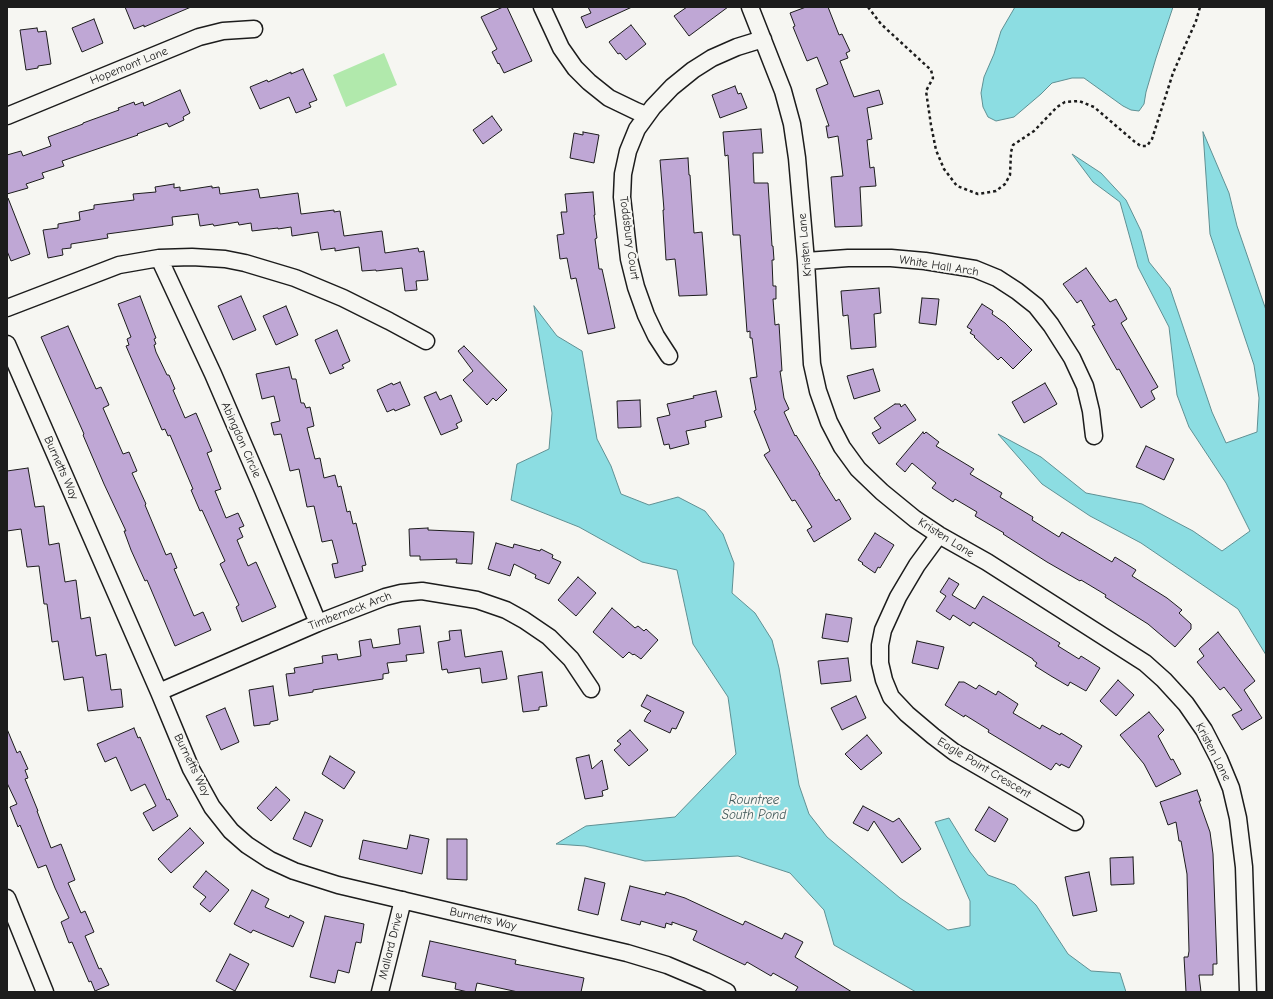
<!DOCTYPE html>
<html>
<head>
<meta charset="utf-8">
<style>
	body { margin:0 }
	#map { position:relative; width:1273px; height:999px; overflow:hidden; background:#f6f6f2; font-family:"Comic Neue",sans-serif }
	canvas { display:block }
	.frame { position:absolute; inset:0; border:8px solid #1c1c1c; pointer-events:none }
</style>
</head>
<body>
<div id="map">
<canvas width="1273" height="999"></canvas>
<div class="frame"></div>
</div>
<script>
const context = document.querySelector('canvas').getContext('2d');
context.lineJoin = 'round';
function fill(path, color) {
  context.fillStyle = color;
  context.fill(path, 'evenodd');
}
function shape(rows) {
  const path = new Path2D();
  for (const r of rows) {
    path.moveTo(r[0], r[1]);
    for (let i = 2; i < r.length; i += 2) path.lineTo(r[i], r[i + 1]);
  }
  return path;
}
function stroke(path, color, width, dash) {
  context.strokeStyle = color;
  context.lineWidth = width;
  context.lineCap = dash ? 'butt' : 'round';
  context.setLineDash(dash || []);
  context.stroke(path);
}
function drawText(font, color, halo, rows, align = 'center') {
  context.font = font + ' "Comic Neue",sans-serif';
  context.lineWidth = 4;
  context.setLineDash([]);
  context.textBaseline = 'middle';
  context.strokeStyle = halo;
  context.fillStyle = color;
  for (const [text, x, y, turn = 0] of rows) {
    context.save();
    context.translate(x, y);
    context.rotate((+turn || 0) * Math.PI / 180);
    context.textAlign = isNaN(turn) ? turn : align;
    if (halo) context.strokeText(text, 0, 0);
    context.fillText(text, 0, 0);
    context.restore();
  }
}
const green = shape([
	[384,53,397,85,346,107,333,75]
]);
const water = shape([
	[1015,7,1173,7,1156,58,1146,92,1144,104,1139,111,1131,110,1123,106,1084,78,1072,78,1052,83,1041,94,1014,117,996,121,988,117,983,107,981,93,984,77,994,54,1001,31,1015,7],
	[1203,132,1229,193,1237,226,1266,310,1266,655,1238,609,1141,543,1090,516,1042,484,998,434,1041,457,1086,493,1142,504,1193,531,1222,551,1250,531,1226,483,1189,427,1177,395,1169,327,1138,267,1120,202,1093,182,1072,154,1101,173,1126,200,1141,231,1149,262,1170,288,1212,412,1226,443,1257,432,1259,398,1254,365,1210,234,1203,132],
	[534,306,557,336,582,351,597,439,611,466,621,494,649,505,678,497,705,511,723,534,734,563,732,593,755,613,772,640,779,668,799,785,809,814,827,837,900,898,948,930,970,926,970,901,935,822,949,818,970,852,988,875,1015,885,1036,905,1068,954,1091,971,1120,973,1126,992,916,992,834,945,824,910,790,873,738,856,645,861,585,846,556,844,586,826,675,817,736,754,728,697,693,644,677,570,642,562,579,527,511,500,517,464,549,449,552,413,534,306]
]);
const building = shape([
	[125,7,191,7,144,27,144,25,134,29,125,7],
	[503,7,507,7,532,61,504,73,499,63,498,64,492,52,497,49,481,17,503,7],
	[588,7,632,7,586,28,581,17,591,13,588,7],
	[687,7,728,7,689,36,674,16,687,7],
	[806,7,828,7,839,35,842,34,850,51,846,53,848,58,840,61,854,97,879,90,883,104,867,108,872,139,867,140,870,168,874,167,876,186,860,187,862,226,835,227,831,177,843,176,838,136,828,138,826,126,829,126,816,89,828,84,817,57,807,61,793,27,795,26,790,13,806,7],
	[94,19,103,43,82,52,72,28,94,19],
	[631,25,646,44,626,60,620,53,618,54,609,42,631,25],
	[37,28,38,32,46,31,51,64,38,66,38,68,26,70,20,30,37,28],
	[303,69,317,100,309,103,311,107,296,113,289,97,260,109,250,87,267,80,268,82,291,72,291,74,303,69],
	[735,86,738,94,741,93,747,108,720,118,712,95,735,86],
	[180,90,190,113,183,117,184,120,169,127,167,123,137,134,138,135,62,161,64,166,42,173,44,178,26,184,28,188,7,194,7,155,21,151,23,156,51,146,48,137,83,124,83,123,119,110,118,108,134,102,135,105,143,102,144,106,180,90],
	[492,116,502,130,483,144,473,130,492,116],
	[761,129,763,153,753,153,754,183,768,183,772,246,773,246,774,260,772,260,773,286,776,286,776,299,773,299,775,325,779,324,782,371,780,371,784,398,789,409,784,412,795,436,796,435,820,474,819,474,836,501,839,499,851,519,814,542,807,530,812,527,795,500,792,501,764,455,770,451,754,411,756,410,750,378,757,377,752,338,750,338,750,331,747,332,740,235,733,235,728,155,725,156,723,132,761,129],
	[583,132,599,135,594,163,570,158,574,133,583,135,583,132],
	[688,158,689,175,690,175,694,233,702,232,707,295,679,296,675,259,666,260,663,210,664,210,660,160,688,158],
	[174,184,174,188,180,187,180,191,212,186,212,188,219,187,220,194,258,189,260,198,298,193,301,214,334,210,334,212,340,211,344,236,382,231,385,253,418,248,419,252,424,251,428,280,416,281,417,290,405,291,402,268,376,271,376,270,362,271,359,247,335,251,335,248,321,250,318,232,292,236,291,227,278,229,278,228,252,231,251,223,239,225,238,222,214,226,213,224,200,226,198,214,172,217,173,225,107,234,108,238,71,244,71,248,62,249,63,255,48,258,43,230,58,228,58,224,80,220,79,212,94,209,94,205,134,200,133,194,156,192,155,187,174,184],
	[593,192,595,215,594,215,597,238,595,239,599,269,602,269,615,328,588,334,576,278,571,279,567,258,560,259,557,235,564,234,561,212,567,212,565,194,593,192],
	[7,198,8,198,30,254,11,261,7,251,7,198],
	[1086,268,1110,302,1116,299,1127,319,1121,323,1158,387,1151,391,1155,399,1141,408,1119,369,1117,370,1092,326,1095,325,1081,300,1077,303,1063,284,1086,268],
	[879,288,881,313,874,314,876,347,851,349,848,315,843,316,841,291,879,288],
	[140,296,156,338,154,339,156,344,154,345,156,352,167,375,169,375,175,389,173,390,185,418,196,413,212,451,207,453,221,489,215,491,226,518,238,513,244,526,239,528,243,537,237,540,248,566,256,562,276,607,242,622,236,607,239,605,220,564,225,561,202,510,200,511,191,490,193,489,170,435,168,436,165,429,162,430,126,346,129,345,127,339,131,337,118,304,140,296],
	[241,296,256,330,233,340,218,306,241,296],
	[922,298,939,299,936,325,919,323,922,298],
	[982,304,993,311,992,314,1005,323,1032,350,1013,369,1001,357,998,360,974,337,975,336,970,333,972,330,967,327,982,304],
	[286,306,298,335,276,345,263,316,286,306],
	[68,326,96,389,101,387,109,405,103,408,123,454,129,452,137,471,132,473,146,504,145,505,166,555,171,553,177,568,174,569,194,616,203,612,211,630,175,646,147,580,145,581,131,550,124,531,126,531,104,484,83,435,84,434,41,337,68,326],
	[337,330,350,361,342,365,344,368,330,374,315,340,337,330],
	[464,346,507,390,496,401,493,398,487,405,463,380,473,371,458,351,464,346],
	[289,367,292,379,296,379,301,403,304,403,306,408,310,407,314,426,307,428,315,459,320,458,324,478,335,475,338,487,341,486,347,512,350,511,353,524,356,523,366,565,362,566,363,571,335,578,332,564,338,563,332,540,322,542,314,506,307,507,299,469,290,471,281,434,274,435,271,423,280,421,274,396,262,399,256,374,289,367],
	[873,369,880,391,854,399,847,376,873,369],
	[400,382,410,405,395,411,394,409,387,412,377,390,392,383,393,385,400,382],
	[1045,383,1057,404,1024,423,1012,402,1045,383],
	[716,391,722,417,705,421,706,427,686,431,689,444,670,449,669,444,664,445,657,418,670,415,667,404,694,398,693,396,716,391],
	[436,392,440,400,451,395,462,421,456,424,458,428,441,435,424,397,436,392],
	[640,400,641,427,618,428,617,401,640,400],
	[895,404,900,404,901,407,905,404,916,420,879,444,872,433,881,428,874,418,895,404],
	[923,432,924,434,926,432,939,442,936,446,974,469,970,474,1002,493,1000,497,1033,517,1032,520,1059,537,1062,532,1112,562,1115,557,1136,570,1132,576,1167,598,1182,610,1179,613,1191,624,1191,629,1175,647,1148,624,1105,597,1106,595,1081,580,1080,581,1047,562,1003,534,1004,533,975,516,977,512,955,499,953,502,932,488,936,483,912,463,905,472,896,464,923,432],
	[1146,446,1174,459,1164,480,1136,467,1146,446],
	[28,468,35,507,44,506,49,545,59,543,65,582,76,580,81,619,90,617,96,656,106,654,111,690,121,689,123,707,88,711,83,677,64,680,58,641,52,642,47,604,44,604,39,566,27,567,21,529,7,531,7,471,28,468],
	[428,528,428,530,474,532,472,564,456,563,457,559,420,560,420,556,410,556,409,529,428,528],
	[875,533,894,545,880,568,878,567,875,573,862,564,863,563,858,560,875,533],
	[496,543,513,548,514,544,540,551,541,549,553,555,552,558,561,562,549,584,535,578,536,575,514,564,510,576,488,569,496,543],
	[578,577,596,593,576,616,558,600,578,577],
	[949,578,959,584,952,595,975,609,983,596,1060,643,1058,646,1079,659,1081,656,1100,668,1086,691,1070,682,1068,686,1051,676,1035,666,1037,663,1033,660,1033,659,973,622,970,626,953,615,950,620,936,611,946,596,940,592,949,578],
	[612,608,635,628,638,626,644,631,646,629,658,640,641,659,634,654,633,655,629,652,623,658,593,632,612,608],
	[826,614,852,618,848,642,822,638,826,614],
	[420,626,424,653,406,655,407,661,387,663,389,673,383,674,383,679,313,690,313,692,289,696,286,674,295,673,294,668,323,663,322,656,337,654,338,660,361,656,359,641,371,639,373,648,400,644,398,629,420,626],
	[461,630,465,657,502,651,507,679,482,683,480,668,448,673,447,669,442,670,438,642,450,640,449,631,461,630],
	[1218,632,1255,681,1244,690,1262,718,1242,730,1232,715,1242,710,1224,687,1220,690,1197,662,1204,656,1199,649,1218,632],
	[917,641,944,647,938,669,912,663,917,641],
	[848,658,851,681,821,684,818,661,848,658],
	[542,672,547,706,539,707,539,710,523,712,518,676,542,672],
	[1118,680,1134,695,1116,716,1100,701,1118,680],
	[959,682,964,682,976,689,979,685,996,695,998,691,1018,704,1013,713,1040,729,1042,725,1060,735,1061,733,1082,746,1069,768,1061,764,1060,766,1056,763,1051,770,988,732,989,730,965,715,964,717,945,705,959,682],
	[273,686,278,720,270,722,270,724,254,726,249,690,273,686],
	[647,695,684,712,676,729,672,728,670,733,644,721,648,714,651,711,641,706,647,695],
	[856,696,866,718,842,730,831,708,856,696],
	[225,708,239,742,221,750,206,716,225,708],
	[1149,712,1164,730,1158,736,1171,760,1173,759,1181,774,1156,787,1144,764,1120,735,1149,712],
	[134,728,138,738,140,737,167,800,169,799,178,816,153,831,143,813,156,806,145,784,131,791,116,757,105,762,97,744,134,728],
	[7,729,17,753,20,751,28,769,25,770,28,778,25,779,38,811,37,811,51,848,61,844,75,880,68,883,81,913,85,911,94,932,85,936,99,969,101,968,109,985,95,991,91,981,89,982,72,942,69,943,61,922,69,918,55,888,46,865,38,868,20,825,18,827,10,807,17,804,7,783,7,729],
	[630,730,648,750,629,766,614,750,621,744,617,741,630,730],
	[867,735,882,753,861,770,845,754,867,735],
	[589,755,592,769,602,760,608,789,602,791,603,796,585,799,576,758,589,755],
	[330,756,355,772,344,789,322,774,330,756],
	[276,787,290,800,271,821,257,808,276,787],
	[1197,790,1201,801,1199,801,1210,832,1213,854,1217,964,1213,964,1213,975,1199,975,1201,992,1186,992,1184,957,1188,957,1189,951,1187,874,1181,841,1179,841,1176,822,1168,825,1160,802,1197,790],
	[863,806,893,822,899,818,921,849,902,863,874,821,868,831,853,823,863,806],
	[989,807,1008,819,995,842,975,830,989,807],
	[305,812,323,820,311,847,293,839,305,812],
	[190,828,204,843,171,873,158,859,190,828],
	[410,835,429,839,422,874,359,859,363,840,407,849,410,835],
	[447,839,467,839,467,880,447,879,447,839],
	[1133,857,1134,884,1111,885,1110,858,1133,857],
	[206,871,229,890,210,912,200,904,206,897,193,887,206,871],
	[1089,872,1097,911,1073,916,1065,877,1089,872],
	[585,878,605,883,598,915,578,910,585,878],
	[630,886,665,895,666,892,685,898,743,925,745,921,782,939,785,933,803,942,795,957,852,992,795,992,798,987,773,973,771,976,747,962,745,965,693,940,697,931,672,922,672,925,666,923,665,928,641,921,640,925,621,920,630,886],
	[252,890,269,899,265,907,289,918,290,915,304,922,293,947,253,930,251,933,234,924,252,890],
	[325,916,364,924,361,943,356,942,349,973,338,970,335,983,310,977,325,916],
	[430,941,516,960,515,964,584,978,581,992,518,992,477,983,475,992,468,992,455,989,456,983,422,976,430,941],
	[230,954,249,964,235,991,216,981,230,954]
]);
const path = shape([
	[868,7,881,24,931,70,933,78,926,91,931,125,936,150,944,169,957,186,978,194,996,191,1005,184,1010,175,1011,152,1013,145,1034,131,1057,107,1065,102,1079,101,1094,107,1135,142,1141,146,1147,146,1152,139,1173,73,1196,21,1200,7]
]);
const street = shape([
	[542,7,561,48,575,68,589,82,609,98,636,111,646,115],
	[750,7,783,91,792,124,797,158,806,261,812,364,818,391,829,422,842,447,858,469,882,492,915,519,939,535,987,562,1145,663,1164,680,1186,704,1204,730,1219,759,1231,788,1238,818,1244,867,1248,992],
	[7,116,199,37,223,31,254,29],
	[159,258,213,374,263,490,318,623],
	[806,261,848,258,891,258,925,261,975,269,997,278,1017,291,1036,306,1051,325,1072,358,1085,386,1091,411,1094,436],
	[7,308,119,265,159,258,192,257,225,259,245,263,295,278,343,298,389,321,426,341],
	[7,344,159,692,191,769,212,807,231,831,247,845,270,860,294,871,338,885,627,953,667,965,705,981,727,992],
	[669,356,656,336,646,315,636,287,629,259,622,197,623,174,628,151,637,129,653,107,672,87,693,70,712,58,737,47,763,39],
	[939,535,917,565,898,597,883,630,880,645,880,663,884,680,891,697,907,714,933,736,954,752,1075,822],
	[159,692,318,623,385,597,401,593,422,591,477,600,506,610,524,620,549,637,571,659,591,689],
	[7,898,45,992],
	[380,992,403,900]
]);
const streetNames = [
	["Hopemont Lane",129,66,-22],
	["Toddsbury Court",629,238,82],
	["Kristen Lane",805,245,-95],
	["White Hall Arch",939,266,9],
	["Abingdon Circle",241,440,66],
	["Burnetts Way",61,468,66],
	["Kristen Lane",946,538,32],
	["Timberneck Arch",350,611,-21],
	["Kristen Lane",1213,752,63],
	["Burnetts Way",192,765,64],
	["Eagle Point Crescent",984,768,31],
	["Burnetts Way",483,919,13],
	["Mallard Drive",391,946,-76]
];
const waterNames = [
	["Rountree",754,800],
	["South Pond",754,815]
];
fill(green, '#b1e9ac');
fill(water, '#8cdde2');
stroke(water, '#5f9093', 1);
fill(building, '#bfa7d5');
stroke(building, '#1c1c1c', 1);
stroke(street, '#1c1c1c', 19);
stroke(path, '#1c1c1c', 2.5, [3, 3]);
stroke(street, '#f6f6f2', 16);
drawText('12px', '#1c1c1c', '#f6f6f2', streetNames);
drawText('italic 13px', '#3e5657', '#f6f6f2', waterNames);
</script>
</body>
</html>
